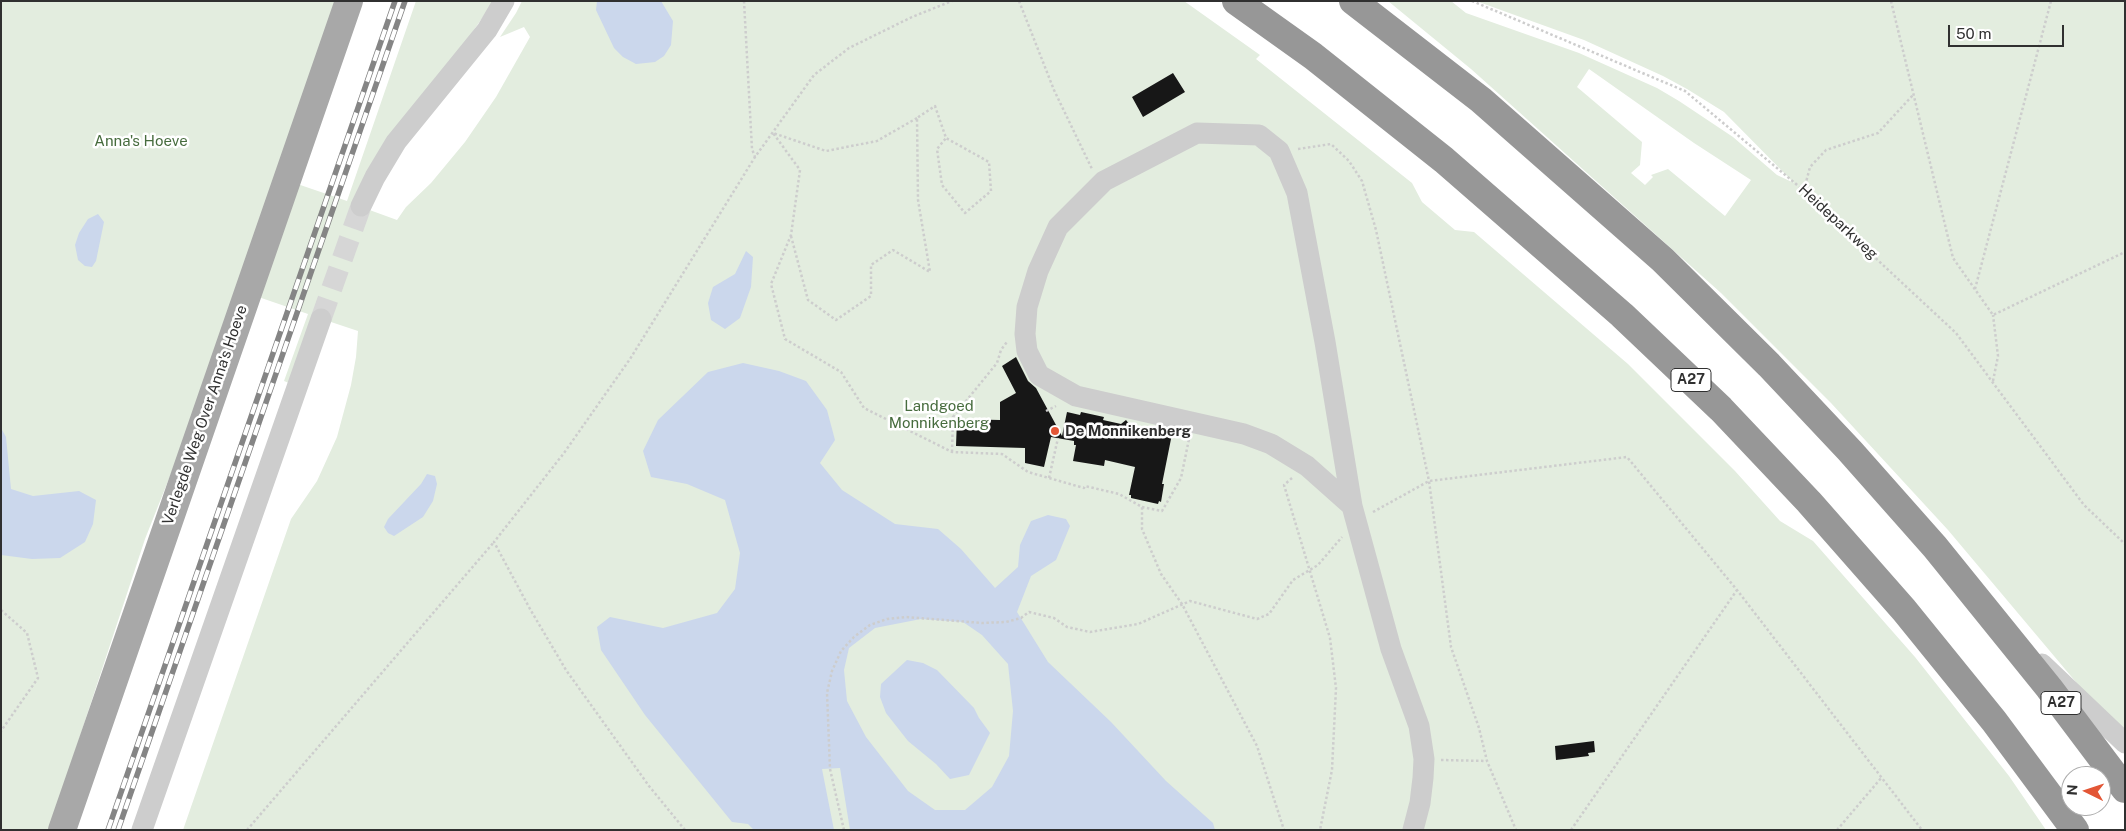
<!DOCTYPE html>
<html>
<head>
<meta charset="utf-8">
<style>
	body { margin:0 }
	#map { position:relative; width:2126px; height:831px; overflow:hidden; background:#fff; font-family:"Public Sans",sans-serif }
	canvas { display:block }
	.frame { position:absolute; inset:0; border:2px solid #303030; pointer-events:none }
	.north { position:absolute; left:2061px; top:766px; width:50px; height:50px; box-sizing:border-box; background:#fff; border:1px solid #acacac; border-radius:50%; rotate:274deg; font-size:14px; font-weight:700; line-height:20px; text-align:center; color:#303030 }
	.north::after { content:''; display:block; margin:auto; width:18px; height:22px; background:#e35636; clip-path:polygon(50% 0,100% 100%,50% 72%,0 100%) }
	.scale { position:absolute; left:1948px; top:25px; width:116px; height:22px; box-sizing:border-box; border:2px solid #303030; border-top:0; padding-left:6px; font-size:15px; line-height:18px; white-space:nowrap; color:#303030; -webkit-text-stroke:4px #fff; paint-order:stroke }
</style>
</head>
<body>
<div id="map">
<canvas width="2126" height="831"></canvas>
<div class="frame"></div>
<div class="north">N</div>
<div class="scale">50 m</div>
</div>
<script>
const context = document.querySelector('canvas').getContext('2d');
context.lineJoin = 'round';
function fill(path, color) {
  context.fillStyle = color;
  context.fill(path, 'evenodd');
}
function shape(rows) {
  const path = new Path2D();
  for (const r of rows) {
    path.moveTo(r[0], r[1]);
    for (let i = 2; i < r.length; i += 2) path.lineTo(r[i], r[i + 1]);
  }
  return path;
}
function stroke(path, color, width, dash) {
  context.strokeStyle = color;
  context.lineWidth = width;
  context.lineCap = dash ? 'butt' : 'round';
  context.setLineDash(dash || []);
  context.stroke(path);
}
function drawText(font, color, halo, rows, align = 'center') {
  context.font = font + ' "Public Sans",sans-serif';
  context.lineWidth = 5;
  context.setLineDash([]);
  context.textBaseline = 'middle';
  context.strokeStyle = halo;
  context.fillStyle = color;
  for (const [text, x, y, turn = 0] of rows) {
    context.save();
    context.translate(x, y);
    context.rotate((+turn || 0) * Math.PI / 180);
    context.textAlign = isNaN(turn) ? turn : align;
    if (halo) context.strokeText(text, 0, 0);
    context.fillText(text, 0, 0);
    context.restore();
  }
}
const green = shape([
	[1,1,338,1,277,177,347,201,416,1,494,1,353,204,397,220,406,207,431,183,465,142,496,97,530,37,524,27,500,37,516,13,522,1,1184,1,1260,55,1256,59,1412,183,1422,202,1455,230,1474,232,1628,364,1735,471,1780,521,1813,541,1915,657,2009,776,2046,830,183,830,291,519,317,481,337,437,351,385,356,357,358,331,313,316,289,383,284,381,308,314,238,290,218,355,145,539,49,830,1,830],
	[1388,1,1451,1,1466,13,1579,53,1657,88,1679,101,1733,137,1777,175,1794,183,1724,112,1687,89,1663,76,1584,40,1476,1,2125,1,2125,737,2086,694,1948,530,1831,403,1721,293,1471,69],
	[1589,69,1694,143,1751,180,1725,216,1668,169,1651,175,1653,177,1645,185,1631,173,1640,165,1642,142,1577,87]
]);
const water = shape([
	[597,1,661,1,673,21,671,45,664,56,655,62,636,64,623,57,614,48,596,10],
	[98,214,104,222,96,261,92,267,85,266,78,260,75,245,79,233,88,219],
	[746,251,753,257,751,287,740,318,725,329,711,320,708,303,713,287,735,274],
	[743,363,779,371,806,381,827,410,835,440,820,463,842,490,895,524,938,529,961,549,995,588,1018,567,1020,545,1031,521,1048,515,1066,519,1070,526,1056,560,1031,576,1017,612,1048,662,1111,722,1166,781,1213,823,1215,830,850,830,840,768,822,769,834,830,754,830,748,824,732,822,645,715,601,650,597,627,610,617,663,628,717,613,735,589,740,553,725,500,687,484,651,477,643,451,658,420,708,372],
	[921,619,963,622,982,635,1008,664,1013,711,1009,756,992,787,965,810,935,810,908,791,866,737,847,701,844,670,849,648,875,628],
	[1,428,6,437,11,489,33,496,79,491,96,500,93,524,85,542,60,558,32,559,1,555],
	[427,474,435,476,437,484,433,501,423,517,394,536,388,533,384,527,388,519,421,484],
	[907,660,923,663,937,670,974,708,979,718,990,733,969,775,950,779,936,764,908,741,886,713,880,697,881,684]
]);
const building = shape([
	[1173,73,1185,92,1143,117,1132,97],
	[1016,357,1028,381,1036,388,1062,436,1067,412,1080,415,1081,412,1104,417,1103,420,1121,424,1126,420,1130,425,1135,427,1172,434,1162,484,1164,484,1161,502,1159,501,1158,504,1131,498,1131,495,1129,495,1135,467,1105,460,1104,466,1073,461,1076,445,1074,445,1074,441,1051,437,1044,467,1025,463,1025,448,956,446,957,419,1000,420,1000,402,1016,393,1002,366],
	[1594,741,1595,752,1588,753,1589,756,1556,760,1555,746]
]);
const minorTunnel = shape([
	[321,319,361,206]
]);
const path = shape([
	[744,1,752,149,755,157],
	[1019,1,1054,90,1092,169],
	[1472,1,1685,91,1796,184,1956,333,2084,505,2125,544],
	[1891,1,1953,258,1993,315,2125,252],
	[917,118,877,141,826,151,773,133,800,170,791,235,771,284,785,339,841,372,864,408,952,452,1002,454,1028,472,1084,488,1085,486,1119,494,1142,507,1142,529,1161,574,1182,604,1257,746,1284,830],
	[1298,149,1331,144,1349,161,1362,181,1376,230,1429,481,1451,647,1479,728,1487,761,1516,830],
	[1804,190,1810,167,1826,150,1878,133,1913,95],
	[791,236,808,300,836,320,871,296,871,265,893,250,930,272,918,200,917,118,935,106,946,138,989,162,991,191,965,213,942,185,937,149,946,138],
	[1975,289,2051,1],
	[1993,381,1998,356,1993,315],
	[1046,411,1056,406],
	[952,452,953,417,997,363,1001,350,1007,342],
	[1049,478,1058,438],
	[1292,478,1284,485,1330,638,1336,688,1332,770,1320,830],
	[1142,507,1162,511,1181,478,1189,439],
	[1373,512,1429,481,1627,457,1737,590,1922,830],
	[1,610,27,633,38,678,1,731],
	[1441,760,1487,761],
	[247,830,494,542],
	[685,830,649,786,566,670,530,609,494,542,564,453,630,359,755,157,814,75,849,48,912,17,952,1],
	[844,830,830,769,827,693,832,671,841,651,854,637,870,625,887,619,906,617,982,623,1006,622,1021,618,1029,612,1054,618,1067,627,1090,632,1138,624,1190,601,1257,619,1269,614,1293,580,1318,565,1342,537],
	[1571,830,1737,590],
	[1837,830,1882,777]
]);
const minor = shape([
	[361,206,375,177,396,142,487,30,504,1],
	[1352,506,1307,466,1271,444,1244,434,1076,396,1039,375,1027,351,1025,334,1027,307,1038,271,1058,227,1104,181,1197,133,1259,135,1279,151,1297,193,1325,342,1352,506,1391,649,1419,726,1424,759,1423,778,1420,803,1413,830],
	[2042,664,2125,743],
	[142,830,321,319]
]);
const major = shape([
	[62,830,349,1]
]);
const highway = shape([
	[1236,1,1313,56,1444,160,1622,315,1721,409,1809,502,1904,610,1994,721,2075,830],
	[1353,1,1481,100,1663,260,1769,365,1850,451,1935,547,2049,688,2125,789]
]);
const rail = shape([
	[108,830,395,1],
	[118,830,405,1]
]);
const markers = [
	[1055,431,5,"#e35636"]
];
const shields = [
	[1691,380,40],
	[2061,703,40]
];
const shieldNames = [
	["A27",1691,380],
	["A27",2061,703]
];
const parkNames = [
	["Anna's Hoeve",141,141],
	["Landgoed",939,406],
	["Monnikenberg",939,423]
];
const streetNames = [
	["Heideparkweg",1838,222,43],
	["Verlegde Weg Over Anna's Hoeve",205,415,-71]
];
const poiNames = [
	["De Monnikenberg",1065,431]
];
fill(green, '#e3eddf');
fill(water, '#cbd7ec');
fill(building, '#171717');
stroke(minorTunnel, '#d6d6d6', 21, [21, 11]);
stroke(path, '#cdcdcd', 2.5, [2.5, 2.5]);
stroke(minor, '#cdcdcd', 21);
stroke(major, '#a8a8a8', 28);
stroke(highway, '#979797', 28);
stroke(rail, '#858585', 5.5);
stroke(rail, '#fff', 4, [11]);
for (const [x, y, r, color] of markers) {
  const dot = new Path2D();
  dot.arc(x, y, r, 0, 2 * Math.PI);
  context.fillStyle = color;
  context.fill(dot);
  stroke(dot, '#fff', 2);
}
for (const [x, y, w] of shields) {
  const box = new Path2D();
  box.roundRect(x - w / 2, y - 11.5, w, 23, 4);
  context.fillStyle = '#fff';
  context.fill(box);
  stroke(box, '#303030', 1);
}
drawText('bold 14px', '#303030', null, shieldNames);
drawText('15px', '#476c3e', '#fff', parkNames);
drawText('15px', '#303030', '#fff', streetNames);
drawText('bold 15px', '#303030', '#fff', poiNames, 'left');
</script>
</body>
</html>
